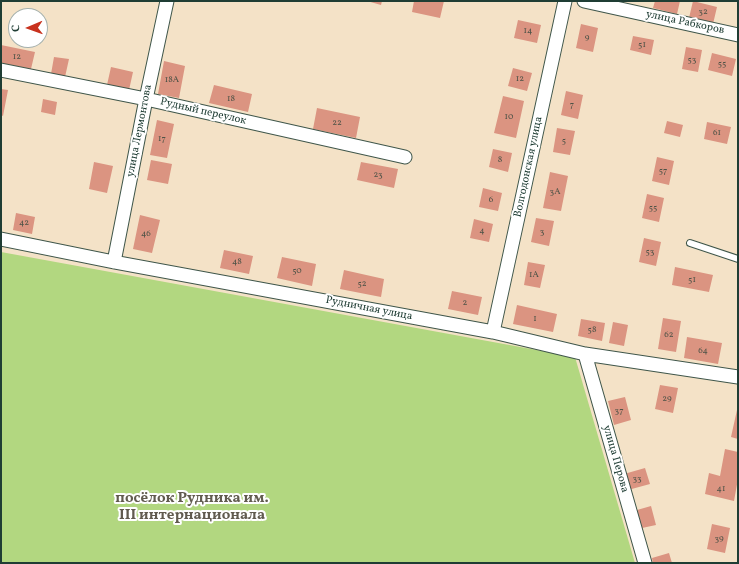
<!DOCTYPE html>
<html>
<head>
<meta charset="utf-8">
<style>
	body { margin:0 }
	#map { position:relative; width:739px; height:564px; overflow:hidden; background:#f4e2c7; font-family:Vollkorn,serif }
	canvas { display:block }
	.frame { position:absolute; inset:0; border:2px solid #1f3d34; pointer-events:none }
	.north { position:absolute; left:8px; top:8px; width:40px; height:40px; box-sizing:border-box; background:#fff; border:1px solid #a5b1ae; border-radius:50%; rotate:268deg; font-size:11px; font-weight:700; line-height:16px; text-align:center; color:#1f3d34 }
	.north::after { content:''; display:block; margin:auto; width:14px; height:18px; background:#c8321e; clip-path:polygon(50% 0,100% 100%,50% 72%,0 100%) }
</style>
</head>
<body>
<div id="map">
<canvas width="739" height="564"></canvas>
<div class="frame"></div>
<div class="north">С</div>
</div>
<script>
const context = document.querySelector('canvas').getContext('2d');
context.lineJoin = 'round';
function fill(path, color) {
  context.fillStyle = color;
  context.fill(path, 'evenodd');
}
function shape(rows) {
  const path = new Path2D();
  for (const r of rows) {
    path.moveTo(r[0], r[1]);
    for (let i = 2; i < r.length; i += 2) path.lineTo(r[i], r[i + 1]);
  }
  return path;
}
function stroke(path, color, width, dash) {
  context.strokeStyle = color;
  context.lineWidth = width;
  context.lineCap = dash ? 'butt' : 'round';
  context.setLineDash(dash || []);
  context.stroke(path);
}
function drawText(font, color, halo, rows, align = 'center') {
  context.font = font + ' Vollkorn,serif';
  context.lineWidth = 4;
  context.setLineDash([]);
  context.textBaseline = 'middle';
  context.strokeStyle = halo;
  context.fillStyle = color;
  for (const [text, x, y, turn = 0] of rows) {
    context.save();
    context.translate(x, y);
    context.rotate((+turn || 0) * Math.PI / 180);
    context.textAlign = isNaN(turn) ? turn : align;
    if (halo) context.strokeText(text, 0, 0);
    context.fillText(text, 0, 0);
    context.restore();
  }
}
const green = shape([
	[1,252,575,357,635,563,1,563]
]);
const building = shape([
	[367,1,382,1,381,5],
	[414,1,444,1,440,18,412,12],
	[655,1,680,1,677,14,653,8],
	[693,1,717,7,713,24,689,18],
	[518,20,541,25,537,43,514,38],
	[581,24,598,28,593,52,576,48],
	[633,36,654,40,651,55,630,50],
	[1,45,35,52,31,69,1,63],
	[686,47,702,50,698,72,682,69],
	[712,53,736,59,732,76,708,70],
	[54,57,69,59,65,77,51,74],
	[164,61,185,66,179,98,158,94],
	[111,67,133,72,129,90,107,85],
	[513,68,532,73,527,91,508,86],
	[214,85,252,94,248,112,209,103],
	[1,89,8,90,3,116,1,115],
	[566,91,583,95,578,119,561,115],
	[503,96,524,101,516,138,494,133],
	[43,99,57,102,55,115,41,112],
	[317,108,360,117,356,138,313,129],
	[157,120,174,124,167,158,150,155],
	[667,121,683,125,680,137,664,133],
	[707,122,731,127,727,144,704,139],
	[557,128,575,131,570,155,553,152],
	[493,149,512,153,508,172,489,167],
	[657,157,674,161,669,185,652,181],
	[151,160,172,164,168,184,147,180],
	[94,162,113,166,107,193,89,189],
	[361,162,398,169,394,188,357,180],
	[550,172,568,176,561,211,543,208],
	[483,188,502,193,498,211,479,207],
	[647,194,664,198,659,222,642,218],
	[16,213,35,217,32,234,13,230],
	[140,215,160,220,152,253,133,249],
	[536,218,554,221,549,246,531,242],
	[474,219,493,224,489,242,470,238],
	[644,238,661,242,656,266,639,262],
	[224,250,253,256,249,274,220,268],
	[282,257,316,264,312,286,277,278],
	[528,262,545,265,540,288,524,285],
	[675,267,713,275,709,292,672,285],
	[344,270,384,279,381,297,340,289],
	[452,291,482,297,478,315,448,309],
	[517,305,557,314,553,332,513,324],
	[663,318,681,321,676,352,658,349],
	[581,319,605,323,602,341,578,336],
	[613,322,628,325,624,346,609,343],
	[687,337,722,343,718,364,684,358],
	[660,385,678,388,673,413,655,409],
	[625,397,631,420,614,425,608,401],
	[737,410,738,410,738,439,731,437],
	[725,449,738,452,738,479,723,476,738,479,734,501,705,494,709,473,720,476],
	[645,468,650,484,628,490,624,474],
	[651,506,656,525,642,528,637,510],
	[712,524,730,528,725,553,707,549],
	[669,553,672,563,653,563,652,558]
]);
const service = shape([
	[690,243,738,259]
]);
const minor = shape([
	[584,1,738,35],
	[1,70,146,99,405,157],
	[1,239,114,262,493,332,585,354,738,377],
	[114,262,146,99,167,1],
	[493,332,565,1],
	[585,354,645,563]
]);
const numberNames = [
	["32",703,12],
	["14",528,31],
	["9",587,38],
	["51",642,45],
	["12",17,57],
	["53",692,60],
	["55",722,64],
	["12",520,79],
	["18А",172,80],
	["18",231,99],
	["7",572,105],
	["10",509,117],
	["22",337,123],
	["61",717,133],
	["17",162,139],
	["5",564,141],
	["8",500,160],
	["57",663,171],
	["23",378,175],
	["3А",555,192],
	["6",491,200],
	["55",653,208],
	["42",24,223],
	["4",482,231],
	["3",542,232],
	["46",146,234],
	["53",650,252],
	["48",237,262],
	["50",297,271],
	["1А",534,275],
	["51",692,280],
	["52",362,284],
	["2",465,303],
	["1",535,319],
	["58",592,330],
	["62",669,335],
	["64",703,351],
	["29",667,399],
	["37",619,411],
	["33",637,479],
	["41",721,489],
	["39",719,539]
];
const streetNames = [
	["улица Рабкоров",685,23,12],
	["Рудный переулок",203,112,13],
	["улица Лермонтова",140,131,-79],
	["Волгодонская улица",529,167,-78],
	["Рудничная улица",369,309,11],
	["улица Перова",615,459,74]
];
const districtNames = [
	["посёлок Рудника им.",192,499],
	["III интернационала",192,516]
];
fill(green, '#b2d780');
fill(building, '#db9481');
stroke(service, '#3f564a', 8);
stroke(minor, '#3f564a', 15);
stroke(service, '#fff', 6);
stroke(minor, '#fff', 13);
drawText('9px', '#4e5347', null, numberNames);
drawText('11px', '#1f3d34', '#fff', streetNames);
drawText('bold 15px', '#615b4f', '#fff', districtNames);
</script>
</body>
</html>
